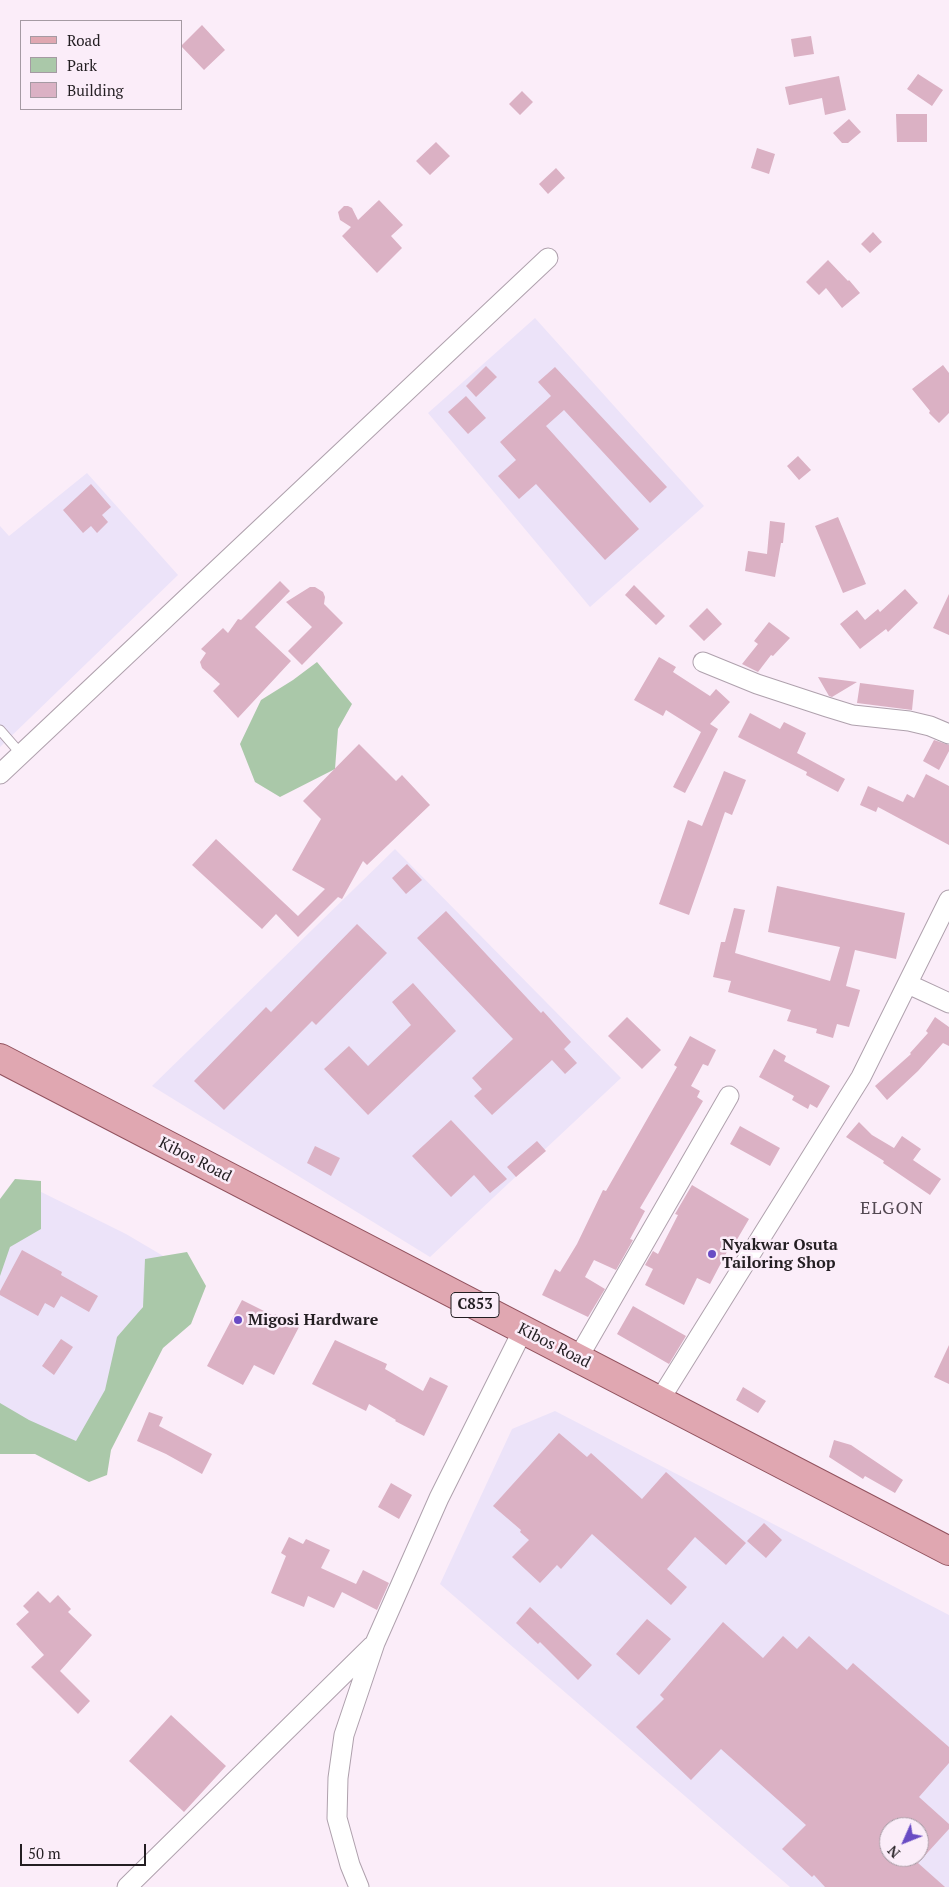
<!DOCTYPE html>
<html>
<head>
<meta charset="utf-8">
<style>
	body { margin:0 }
	#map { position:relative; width:949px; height:1887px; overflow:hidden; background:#fbedf9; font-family:"PT Serif",serif }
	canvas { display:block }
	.legend { position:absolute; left:20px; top:20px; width:162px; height:90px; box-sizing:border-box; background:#fbedf9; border:1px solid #a59aa3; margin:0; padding:6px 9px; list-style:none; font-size:15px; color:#231e22 }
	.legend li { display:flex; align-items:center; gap:10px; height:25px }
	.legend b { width:25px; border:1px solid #a59aa3 }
	.north { position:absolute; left:879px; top:1817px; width:50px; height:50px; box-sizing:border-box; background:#fbedf9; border:1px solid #a59aa3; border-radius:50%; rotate:226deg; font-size:14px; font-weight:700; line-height:20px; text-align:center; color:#231e22 }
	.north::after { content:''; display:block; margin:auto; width:18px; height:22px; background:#694bc4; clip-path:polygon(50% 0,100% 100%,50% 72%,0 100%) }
	.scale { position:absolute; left:20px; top:1844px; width:126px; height:22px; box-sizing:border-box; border:2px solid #231e22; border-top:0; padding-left:6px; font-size:15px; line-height:18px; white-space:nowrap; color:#231e22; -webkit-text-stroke:4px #fbedf9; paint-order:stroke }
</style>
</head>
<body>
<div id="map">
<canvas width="949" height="1887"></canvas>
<ul class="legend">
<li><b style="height:6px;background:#e0a7b1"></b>Road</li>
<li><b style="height:14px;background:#aac8a9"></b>Park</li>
<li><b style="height:14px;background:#dbb1c4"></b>Building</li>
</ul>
<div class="north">N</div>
<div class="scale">50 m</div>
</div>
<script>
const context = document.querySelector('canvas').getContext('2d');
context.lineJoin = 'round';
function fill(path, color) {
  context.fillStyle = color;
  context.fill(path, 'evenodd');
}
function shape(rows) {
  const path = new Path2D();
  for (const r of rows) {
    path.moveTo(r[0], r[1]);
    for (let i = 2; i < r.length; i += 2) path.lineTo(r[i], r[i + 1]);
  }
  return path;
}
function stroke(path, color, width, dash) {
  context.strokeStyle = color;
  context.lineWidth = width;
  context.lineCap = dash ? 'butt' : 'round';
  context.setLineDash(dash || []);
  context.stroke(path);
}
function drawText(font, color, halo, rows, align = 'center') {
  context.font = font + ' "PT Serif",serif';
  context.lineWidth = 5;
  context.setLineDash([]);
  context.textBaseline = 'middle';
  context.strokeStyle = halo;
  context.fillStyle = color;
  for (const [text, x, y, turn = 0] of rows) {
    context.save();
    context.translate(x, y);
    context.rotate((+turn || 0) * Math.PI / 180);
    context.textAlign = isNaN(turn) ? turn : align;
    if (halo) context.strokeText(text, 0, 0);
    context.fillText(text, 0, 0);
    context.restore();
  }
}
const industrial = shape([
	[535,318,704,506,590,607,428,413],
	[87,473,178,575,0,747,0,526,9,536],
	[395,849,621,1078,430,1257,152,1086],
	[15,1179,126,1234,165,1257,75,1458,0,1412,0,1216],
	[555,1411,949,1615,949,1887,790,1887,440,1584,512,1429],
	[889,1827,919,1827,919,1857,889,1857]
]);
const green = shape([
	[317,662,352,704,338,729,335,769,280,797,255,782,240,744,261,700,293,680],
	[15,1179,41,1181,41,1229,10,1247,0,1276,0,1199],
	[187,1252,206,1286,191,1324,163,1348,111,1450,107,1475,89,1482,35,1454,0,1454,0,1403,29,1420,76,1441,105,1390,117,1337,143,1307,145,1259]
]);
const building = shape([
	[202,25,225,50,204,70,181,46],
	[811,36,814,54,794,57,791,39],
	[918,74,943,90,932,106,907,89],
	[839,76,846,110,825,115,822,98,789,105,785,87],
	[522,91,533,102,520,115,509,104],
	[896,114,927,114,927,142,897,142],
	[849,119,861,132,848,143,842,143,833,133],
	[436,142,450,156,430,175,416,161],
	[757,148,775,154,769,174,751,168],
	[556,168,565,178,548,194,539,184],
	[379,200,403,225,391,236,402,248,377,273,342,236,351,227,340,220,338,212,344,206,348,206,352,208,358,220],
	[873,232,882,242,870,253,861,244],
	[828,260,848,281,849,280,860,293,842,308,826,288,819,295,806,282],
	[943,365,949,373,949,413,939,423,929,413,930,411,912,389],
	[486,366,497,377,476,397,466,386],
	[555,367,667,487,650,503,564,410,546,426,639,529,605,560,536,484,519,499,498,476,516,460,500,442,551,396,538,382],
	[466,396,486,418,468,434,448,412],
	[798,456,811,470,799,480,787,466],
	[91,484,111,507,102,515,108,522,97,533,91,526,83,533,63,510],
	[838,517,866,584,843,593,815,526],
	[770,521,785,523,783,543,781,543,775,577,745,571,748,551,767,554],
	[280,581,290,591,255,627,291,661,238,718,213,691,220,684,202,668,200,662,206,653,201,649,223,628,228,633,238,619,241,620],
	[634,585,665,616,656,625,625,595],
	[310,587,315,587,323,592,325,597,324,604,343,623,302,665,288,651,312,627,286,602],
	[905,589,918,603,888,632,886,629,860,649,840,624,857,610,865,620,878,609,880,612],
	[949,594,949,635,933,628],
	[707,608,722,624,704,641,689,626],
	[769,622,790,638,773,656,771,655,758,672,742,664,758,644,754,641],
	[659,657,676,667,673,672,710,696,716,689,730,702,710,724,718,729,685,793,673,787,701,732,666,710,663,716,634,700],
	[818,677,857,682,832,697,829,696],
	[860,683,914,690,912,710,857,703],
	[750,713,780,729,784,722,806,733,797,753,845,779,838,792,806,775,807,772,738,737],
	[934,740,949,745,949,751,939,770,923,761],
	[359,744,396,781,402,775,430,805,367,865,363,861,342,899,338,897,298,937,276,914,262,929,192,865,216,839,298,916,325,889,292,870,321,819,303,801],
	[724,771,746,780,732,815,725,812,689,915,659,904,688,820,702,826],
	[926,774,949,786,949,845,878,807,876,812,860,805,868,786,903,802,907,794,914,798],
	[407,864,422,880,406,894,392,878],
	[777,886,905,913,896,959,855,950,846,986,860,990,849,1027,837,1024,833,1038,816,1033,817,1029,787,1021,791,1010,728,992,731,981,713,977,721,942,725,942,734,908,745,910,735,953,830,981,840,947,768,932],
	[446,911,541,1013,543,1011,571,1042,564,1049,577,1063,565,1074,552,1060,492,1115,474,1096,482,1089,472,1078,513,1039,417,938],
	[357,924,387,953,316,1025,312,1021,224,1110,194,1081,266,1007,271,1012],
	[413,983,456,1031,368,1115,324,1069,349,1046,368,1066,411,1025,392,1002],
	[627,1017,661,1050,642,1069,608,1036],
	[935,1017,949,1027,949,1046,943,1043,918,1071,887,1100,875,1086,911,1054,910,1053,928,1033,926,1031],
	[690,1036,716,1050,708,1066,703,1064,691,1086,700,1091,697,1097,703,1101,640,1208,645,1211,630,1239,633,1240,616,1270,594,1260,585,1277,605,1289,588,1317,542,1295,555,1269,560,1272,577,1244,603,1190,606,1191,677,1067,674,1065],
	[774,1049,786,1056,784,1061,830,1086,817,1108,810,1104,808,1109,792,1100,794,1096,759,1077],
	[451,1120,507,1179,490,1193,474,1175,451,1197,412,1156],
	[859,1122,872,1135,894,1148,902,1136,921,1149,913,1160,941,1179,930,1195,883,1163,884,1161,846,1137],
	[740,1126,780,1148,770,1166,730,1144],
	[537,1141,546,1151,516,1177,507,1167],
	[315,1146,340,1158,331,1176,307,1163],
	[692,1185,749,1219,732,1248,730,1246,710,1284,697,1278,684,1305,645,1285,653,1269,645,1265,653,1251,658,1254,678,1215,675,1214],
	[22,1250,62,1272,61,1275,98,1296,89,1312,61,1296,54,1308,45,1303,38,1316,0,1295,0,1291],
	[242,1300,274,1316,275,1314,299,1327,274,1375,254,1365,243,1385,207,1366],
	[633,1306,686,1336,669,1364,617,1334],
	[61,1339,73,1347,54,1375,42,1366],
	[335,1340,387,1364,385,1369,423,1391,430,1377,448,1386,424,1436,395,1421,396,1420,369,1404,366,1411,312,1384],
	[949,1345,949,1384,934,1377],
	[743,1387,766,1401,758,1413,736,1400],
	[149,1412,163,1417,159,1426,212,1454,202,1474,166,1454,137,1441],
	[559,1433,587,1457,591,1453,642,1499,666,1472,746,1543,726,1565,695,1537,667,1569,687,1587,671,1605,592,1534,561,1569,557,1565,540,1583,512,1557,529,1540,520,1532,521,1530,493,1506],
	[834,1440,851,1445,903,1480,895,1493,865,1476,863,1479,829,1457],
	[391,1483,412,1495,399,1519,378,1507],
	[764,1523,782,1540,766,1558,747,1541],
	[289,1537,303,1544,306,1539,330,1550,321,1568,356,1584,363,1570,389,1583,377,1610,342,1592,334,1608,308,1596,304,1607,271,1593,286,1556,281,1553],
	[38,1591,50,1603,58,1595,71,1609,68,1612,92,1635,60,1671,90,1701,78,1714,31,1667,44,1655,16,1624,29,1612,23,1606],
	[530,1607,592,1665,578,1680,540,1642,538,1644,516,1623],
	[647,1619,671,1639,639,1675,616,1654],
	[723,1622,763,1658,783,1636,797,1649,809,1636,847,1670,853,1663,949,1747,949,1763,919,1797,949,1824,949,1829,918,1863,945,1887,825,1887,814,1875,812,1877,782,1849,806,1825,721,1749,691,1780,636,1727,664,1699,660,1695],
	[889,1827,919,1827,919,1857,889,1857],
	[171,1715,226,1766,184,1812,129,1761]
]);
const service = shape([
	[0,730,21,754]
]);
const minor = shape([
	[703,662,757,684,827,707,853,715,909,721,930,726,949,734],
	[0,774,548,258],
	[908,984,949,1003],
	[578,1358,729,1096],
	[659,1401,861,1077,949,900],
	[127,1887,372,1646],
	[359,1887,350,1865,337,1818,338,1778,344,1735,375,1643,439,1498,523,1330]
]);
const primary = shape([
	[0,1058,949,1551]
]);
const markers = [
	[712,1254,5,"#694bc4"],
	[238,1320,5,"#694bc4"]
];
const shields = [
	[475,1305,48]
];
const shieldNames = [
	["C853",475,1305]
];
const streetNames = [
	["Kibos Road",195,1160,27],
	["Kibos Road",554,1346,27]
];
const poiNames = [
	["Nyakwar Osuta",722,1245],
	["Tailoring Shop",722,1263],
	["Migosi Hardware",248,1320]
];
const neighbourhoodNames = [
	["ELGON",892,1209]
];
fill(industrial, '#ece3f9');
fill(green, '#aac8a9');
fill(building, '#dbb1c4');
stroke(service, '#afa1ad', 11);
stroke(minor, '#afa1ad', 21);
stroke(primary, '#91515d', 30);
stroke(service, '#fff', 9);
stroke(minor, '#fff', 19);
stroke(primary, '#e0a7b1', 28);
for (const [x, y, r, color] of markers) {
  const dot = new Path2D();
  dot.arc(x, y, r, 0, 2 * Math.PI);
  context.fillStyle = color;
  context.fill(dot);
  stroke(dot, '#fbedf9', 2);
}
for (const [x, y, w] of shields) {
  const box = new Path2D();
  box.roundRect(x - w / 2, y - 12.5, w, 25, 4);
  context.fillStyle = '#fbedf9';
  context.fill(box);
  stroke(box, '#231e22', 1);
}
drawText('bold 15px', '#231e22', null, shieldNames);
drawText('16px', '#231e22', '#fbedf9', streetNames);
drawText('bold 16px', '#231e22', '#fbedf9', poiNames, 'left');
context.letterSpacing = '1px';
drawText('18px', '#534852', '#fbedf9', neighbourhoodNames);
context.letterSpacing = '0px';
</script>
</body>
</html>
